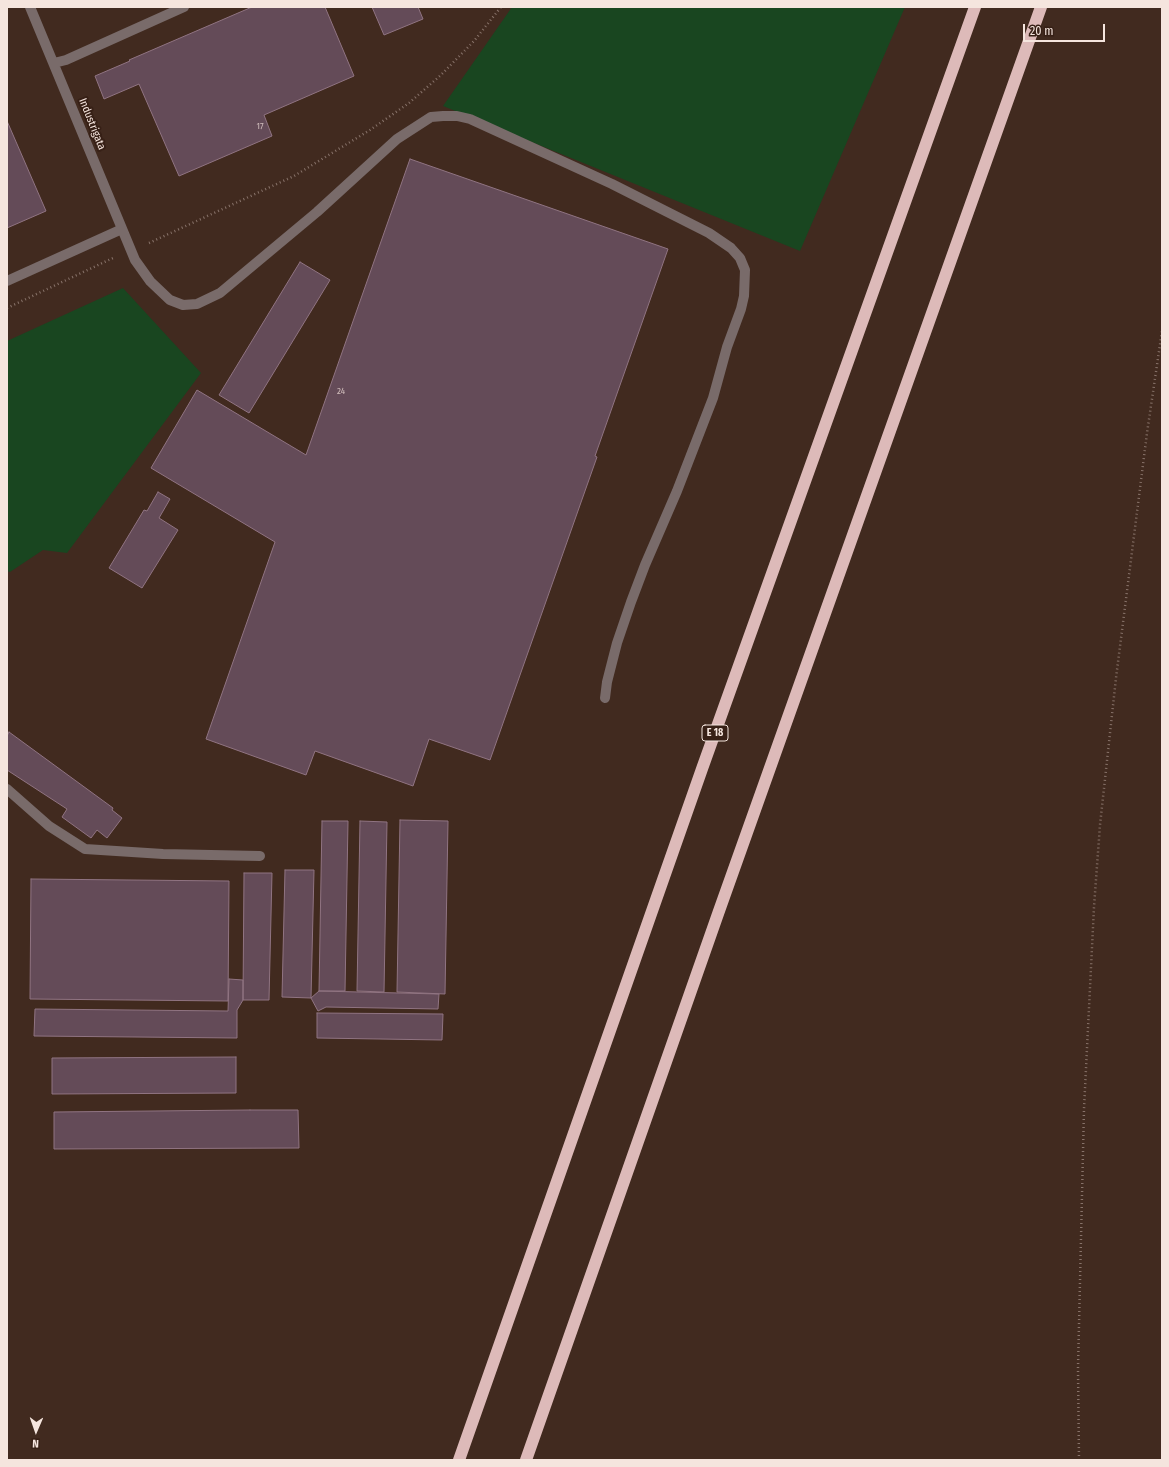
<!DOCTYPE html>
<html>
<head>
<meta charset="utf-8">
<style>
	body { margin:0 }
	#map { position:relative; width:1169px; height:1467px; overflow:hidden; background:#412a1f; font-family:"Fira Sans Condensed",sans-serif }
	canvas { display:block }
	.frame { position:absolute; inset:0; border:8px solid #f5e5de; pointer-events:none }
	.north { position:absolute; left:16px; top:1411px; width:40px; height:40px; -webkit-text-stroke:3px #372016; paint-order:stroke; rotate:182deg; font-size:11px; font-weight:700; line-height:16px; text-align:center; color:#f5e5de }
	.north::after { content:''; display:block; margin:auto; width:14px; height:18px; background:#f5e5de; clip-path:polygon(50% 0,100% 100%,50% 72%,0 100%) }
	.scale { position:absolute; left:1023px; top:24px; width:82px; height:18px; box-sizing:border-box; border:2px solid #f5e5de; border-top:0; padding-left:5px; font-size:12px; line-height:14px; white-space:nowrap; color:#f5e5de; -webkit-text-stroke:3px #372016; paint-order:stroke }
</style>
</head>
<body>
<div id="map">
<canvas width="1169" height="1467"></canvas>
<div class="frame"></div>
<div class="north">N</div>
<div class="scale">20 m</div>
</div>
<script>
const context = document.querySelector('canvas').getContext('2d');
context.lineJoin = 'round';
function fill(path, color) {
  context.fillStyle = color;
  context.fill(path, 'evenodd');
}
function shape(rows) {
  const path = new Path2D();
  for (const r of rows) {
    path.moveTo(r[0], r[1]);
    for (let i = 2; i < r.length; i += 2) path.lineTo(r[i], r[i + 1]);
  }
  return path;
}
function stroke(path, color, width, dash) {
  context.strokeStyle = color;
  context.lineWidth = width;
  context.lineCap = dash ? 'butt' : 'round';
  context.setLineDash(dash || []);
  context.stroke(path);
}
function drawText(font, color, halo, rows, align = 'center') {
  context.font = font + ' "Fira Sans Condensed",sans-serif';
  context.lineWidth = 4;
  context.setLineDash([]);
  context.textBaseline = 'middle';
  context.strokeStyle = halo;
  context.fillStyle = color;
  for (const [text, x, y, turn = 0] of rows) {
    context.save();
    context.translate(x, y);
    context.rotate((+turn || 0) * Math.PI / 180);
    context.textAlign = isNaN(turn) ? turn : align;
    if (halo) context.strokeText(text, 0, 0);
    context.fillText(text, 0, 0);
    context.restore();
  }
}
const green = shape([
	[512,7,905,7,800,251,443,106],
	[123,288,201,373,67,553,43,550,10,572,7,571,7,341]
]);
const building = shape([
	[252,7,325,7,354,76,264,115,272,136,179,176,139,84,104,99,95,76,130,61,129,60,252,7],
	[372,7,418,7,423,19,384,35,372,7],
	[7,121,46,211,7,228,7,121],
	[410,159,668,249,595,456,597,457,490,760,429,739,413,786,315,751,306,775,206,739,275,542,151,468,197,390,306,455,410,159],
	[300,262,330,280,249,413,219,395,300,262],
	[158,492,170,499,159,518,178,530,142,588,109,568,144,510,147,511,158,492],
	[9,732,113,808,112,810,122,818,107,838,97,830,91,838,62,817,67,809,7,770,7,736,9,732],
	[400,820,448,821,445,994,397,992,400,820],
	[322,821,348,821,345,991,319,991,322,821],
	[360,821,387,822,384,992,357,991,360,821],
	[285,870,314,870,311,998,282,997,285,870],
	[244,873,272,873,269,1000,243,1000,244,873],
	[31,879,229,881,228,1001,30,999,31,879],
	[229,979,243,980,243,1000,237,1010,237,1038,34,1036,35,1009,228,1011,229,979],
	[319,991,439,994,438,1009,326,1007,318,1011,311,998,319,991],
	[317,1013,443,1014,442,1040,317,1038,317,1013],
	[236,1057,236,1093,52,1094,52,1058,236,1057],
	[250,1110,298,1110,299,1148,54,1149,54,1112,250,1110]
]);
const path = shape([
	[149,243,294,176,370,130,409,103,441,75,474,41,501,7],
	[7,308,113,258],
	[1079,1460,1078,1368,1084,1109,1094,907,1100,825,1116,678,1147,433,1162,331]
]);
const minor = shape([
	[30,7,135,260,150,281,170,300,183,305,197,304,220,293,317,212,397,139,431,117,443,116,457,116,470,119,612,184,709,233,731,248,740,258,745,270,744,296,741,309,727,347,713,398,677,491,645,565,631,602,617,643,607,682,605,698],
	[54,63,66,60,184,7],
	[7,281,122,229],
	[7,789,49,826,85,849,163,854,260,856]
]);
const highway = shape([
	[459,1460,703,766,975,7],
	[526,1460,719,911,1041,7]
]);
const numberNames = [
	["17",260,126],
	["24",341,391]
];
const shields = [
	[715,733,26]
];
const shieldNames = [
	["E 18",715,733]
];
const streetNames = [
	["Industrigata",92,124,68]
];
fill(green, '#194620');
fill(building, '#644b58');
stroke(building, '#907482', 1);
stroke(path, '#88736a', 2.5, [1, 3]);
stroke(minor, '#796b6a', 10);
stroke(highway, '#ddbab9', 12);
drawText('9px', '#d1bebc', null, numberNames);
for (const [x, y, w] of shields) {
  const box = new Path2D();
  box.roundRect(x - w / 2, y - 8, w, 16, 3);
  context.fillStyle = '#372016';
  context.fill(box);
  stroke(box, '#f5e5de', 1);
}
drawText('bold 10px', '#f5e5de', null, shieldNames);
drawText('11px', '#f5e5de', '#372016', streetNames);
</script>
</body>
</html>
